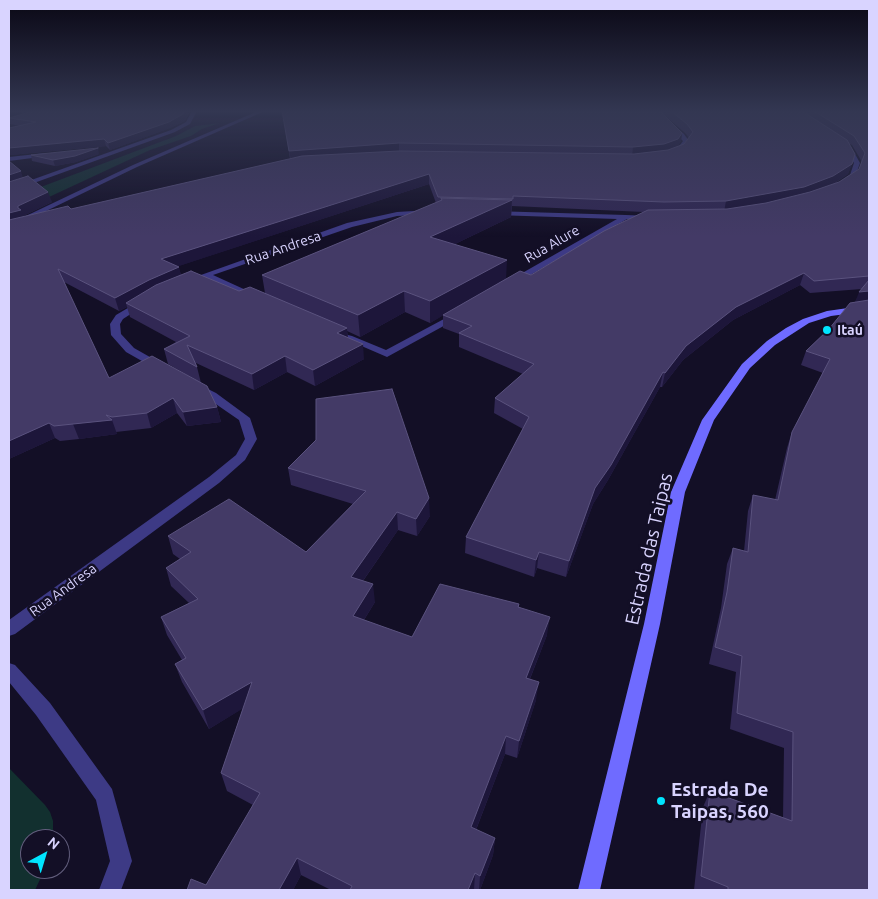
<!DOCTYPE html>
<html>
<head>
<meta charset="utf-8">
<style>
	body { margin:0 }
	#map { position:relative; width:878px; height:899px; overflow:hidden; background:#130f26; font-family:Ubuntu,sans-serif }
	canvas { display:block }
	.frame { position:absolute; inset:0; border:10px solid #d9d4ff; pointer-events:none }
	.north { position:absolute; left:20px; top:829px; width:50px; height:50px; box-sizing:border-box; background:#130f26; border:1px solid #625e7d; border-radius:50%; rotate:39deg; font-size:14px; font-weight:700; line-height:20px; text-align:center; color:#d9d4ff }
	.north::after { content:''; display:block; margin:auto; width:18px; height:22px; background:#00e5ff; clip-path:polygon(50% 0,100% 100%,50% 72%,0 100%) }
</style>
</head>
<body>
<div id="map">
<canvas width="878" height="899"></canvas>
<div class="frame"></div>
<div class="north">N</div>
</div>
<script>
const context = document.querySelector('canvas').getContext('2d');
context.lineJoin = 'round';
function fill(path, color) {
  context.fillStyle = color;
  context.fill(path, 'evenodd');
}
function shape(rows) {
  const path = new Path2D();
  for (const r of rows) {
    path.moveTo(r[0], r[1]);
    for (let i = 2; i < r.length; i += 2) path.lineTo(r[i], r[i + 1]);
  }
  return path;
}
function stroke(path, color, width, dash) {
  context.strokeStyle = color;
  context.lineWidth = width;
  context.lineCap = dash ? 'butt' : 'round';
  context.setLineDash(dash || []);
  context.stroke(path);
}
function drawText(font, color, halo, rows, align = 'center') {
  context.font = font + ' Ubuntu,sans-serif';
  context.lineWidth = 5;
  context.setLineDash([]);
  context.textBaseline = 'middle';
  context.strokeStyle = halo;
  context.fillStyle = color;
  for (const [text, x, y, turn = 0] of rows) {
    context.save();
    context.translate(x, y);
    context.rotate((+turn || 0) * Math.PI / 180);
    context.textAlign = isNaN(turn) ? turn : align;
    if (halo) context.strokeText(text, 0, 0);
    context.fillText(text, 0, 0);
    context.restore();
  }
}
const green = shape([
	[220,123,202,129,191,136,150,150,34,204,9,199,176,136,195,126],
	[9,768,45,805,50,812,53,821,53,839,30,839,30,869,45,869,35,890,9,890]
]);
const street = shape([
	[192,111,197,111,190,124,175,132,9,192,9,188,171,130,186,122,192,111],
	[258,111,265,111,137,167,9,229,9,224,133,165,258,111],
	[652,111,657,111,684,134,689,141,687,146,678,153,674,153,683,141,652,111],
	[844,142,855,154,860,163,855,177,844,184,841,182,850,175,854,163,841,144,844,142],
	[46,153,48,156,9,161,9,157,46,153],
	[430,210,434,212,433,214,397,216,352,227,213,275,259,296,259,300,253,300,205,278,188,284,184,281,347,223,397,212,430,210],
	[492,211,626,215,650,216,654,218,650,220,627,219,513,285,509,282,510,280,617,219,495,215,492,215,492,211],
	[143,299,146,300,146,304,123,319,120,324,121,334,134,348,164,365,165,367,164,369,156,369,126,352,111,335,110,324,116,315,143,299],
	[457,312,460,313,460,317,387,357,343,338,348,335,352,336,386,350,457,312],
	[198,384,216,393,250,418,257,439,245,460,219,483,15,634,9,636,9,620,209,477,236,455,245,439,239,420,194,389,192,387,194,385,198,384],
	[9,663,15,665,50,703,112,789,132,861,121,890,99,890,110,861,96,800,36,715,9,682,9,663]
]);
const secondary = shape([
	[869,305,869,311,831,316,809,323,775,345,750,368,714,420,685,492,660,624,600,890,578,890,644,624,671,492,702,420,742,364,767,341,786,328,803,319,827,311,869,305]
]);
const wall = shape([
	[17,111,188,111,189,113,185,121,170,128,110,150,106,146,10,155,9,155,9,128,20,126,10,124,9,118,24,114],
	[282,111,869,111,869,890,694,890,703,807,710,791,783,818,784,748,730,729,736,672,709,664,721,608,727,564,733,548,744,551,748,511,753,495,775,500,787,448,792,432,823,373,801,365,806,351,829,329,855,302,862,289,810,293,800,285,733,320,683,360,662,387,660,387,608,480,593,504,566,577,537,568,534,577,465,553,466,537,523,429,494,413,495,398,523,374,459,347,459,334,443,328,443,315,430,323,405,312,360,337,347,331,348,337,364,359,315,386,287,372,254,390,196,363,201,383,168,364,164,349,176,342,130,317,127,307,119,311,64,282,109,378,217,407,221,422,187,426,177,413,151,428,116,432,117,434,79,439,60,441,55,438,9,459,23,177,52,202,23,216,23,217,71,209,290,159],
	[663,114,685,133,689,138,684,144,677,147,681,141,682,133],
	[849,144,852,145,862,162,859,169,839,182,835,183,848,174,855,154],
	[429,184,436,203,262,275,265,293,239,291,181,275,178,266],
	[512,206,644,212,531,275,506,279,455,244,511,217],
	[99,154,76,162,55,166,32,161,31,155],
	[316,440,430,516,417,536,398,530,363,581,375,602,364,620,412,637,519,604,519,608,547,635,530,679,536,700,517,758,505,754,476,830,495,838,493,855,480,890,331,890,301,875,293,890,187,890,206,885,253,805,227,791,221,773,243,708,209,729,182,682,175,664,182,660,167,635,161,617,189,603,171,586,166,568,180,559,173,554,168,536,306,552,353,504,291,485,288,468]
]);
const shadedWall = shape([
	[185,111,188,111,189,113,185,121,170,128,110,150,108,143],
	[682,133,681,141,677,147,663,153,632,156,633,147],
	[104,139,106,146,10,155,9,152,9,148],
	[399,143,399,152,291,160,289,151],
	[98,148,99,154,76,162,55,166,53,160],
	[852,164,848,174,830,186,801,197,724,212,726,201],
	[21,171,24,181,9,186,9,175],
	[429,174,429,184,164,271,161,259],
	[48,192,52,202,23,216,25,220,9,225,9,213,18,208,18,206],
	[512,200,511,217,430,256,430,237],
	[507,260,506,280,430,323,430,301],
	[179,267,182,279,126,303,127,307,119,311,115,298,149,280],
	[804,273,800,285,733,320,683,360,662,387,665,373,686,346,736,307],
	[404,291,405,312,360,337,358,315],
	[869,291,869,304,854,305,859,292],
	[347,328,348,343,337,333],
	[363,344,364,359,315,386,313,370],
	[285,356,287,372,254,390,252,374],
	[663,372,660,387,608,480,593,504,566,577,569,561,595,488],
	[173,398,177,413,151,428,147,413],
	[217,407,221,422,187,426,183,412],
	[112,420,117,434,79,439,73,424],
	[49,423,55,438,9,459,9,441],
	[429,498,430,516,417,536,416,519],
	[397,512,398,530,353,595,351,577],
	[539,552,537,568,534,577,536,560],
	[373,584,375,602,355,634,353,616],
	[550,617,547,635,523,696,526,678],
	[252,682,257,700,209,729,203,710],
	[539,682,536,700,517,758,519,741],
	[506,736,505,754,470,845,471,827],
	[495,838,493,855,480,890,479,890,480,876],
	[297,858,301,875,293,890,279,890],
	[475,873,474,890,468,890]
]);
const building = shape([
	[33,111,185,111,183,114,169,122,108,143,104,139,9,148,9,128,36,122,9,118,33,111],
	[282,111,661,112,682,133,678,139,664,144,633,147,399,143,289,151,282,111],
	[671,111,802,111,847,140,855,154,852,164,833,176,804,187,726,201,664,202,513,196,513,199,438,197,429,174,161,259,179,267,149,280,115,298,58,269,109,378,152,356,207,386,217,407,183,412,173,398,147,413,112,417,106,415,112,420,73,424,54,426,49,423,9,441,9,220,68,206,71,209,302,156,399,151,634,154,668,150,684,144,693,132,687,124,671,111],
	[814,111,869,111,869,276,814,281,804,273,736,307,686,346,665,373,663,372,611,465,595,488,569,561,539,552,536,560,466,537,529,417,495,398,534,364,459,333,472,326,443,315,520,271,531,275,604,231,648,210,727,209,766,203,810,192,839,182,859,169,865,153,854,136,814,111],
	[98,148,75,156,53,160,31,155,98,148],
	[9,161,21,171,9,175,9,161],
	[28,176,48,192,18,206,18,208,21,210,9,213,9,182,28,176],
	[441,198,512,200,430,237,507,260,430,301,404,291,358,315,262,275,442,200,441,198],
	[191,271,239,291,250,287,347,328,337,333,363,344,313,370,285,356,252,374,187,345,197,367,164,349,190,336,126,303,156,285,191,271],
	[869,280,869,291,859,292,869,280],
	[869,300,869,890,728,890,728,887,701,876,710,791,792,821,793,732,737,713,742,656,715,647,727,592,733,548,748,552,753,495,778,500,792,432,830,359,806,351,829,329,850,303,869,300],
	[392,389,429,498,416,519,397,512,351,577,373,584,353,616,412,637,440,584,519,604,518,607,550,617,526,678,539,682,519,741,506,736,471,827,495,838,480,876,475,873,468,890,350,890,352,886,297,858,279,890,187,890,191,879,206,885,260,793,221,773,252,682,203,710,175,664,186,658,161,617,198,599,166,568,191,552,168,536,229,499,306,552,366,491,288,468,316,440,316,399,392,389]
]);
const markers = [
	[827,330,5,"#00e5ff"],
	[661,801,5,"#00e5ff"]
];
const farStreetnames = [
	["Rua Alure",552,244,-30],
	["Rua Andresa",283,248,-19],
	["Rua Andresa",63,590,-36]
];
const farPoinames = [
	["Itaú",837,330]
];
const nearStreetnames = [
	["Estrada das Taipas",649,549,-77]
];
const nearPoinames = [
	["Estrada De",671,790],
	["Taipas, 560",671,812]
];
fill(green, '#12302f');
fill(street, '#3d3a85');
fill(secondary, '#6f6bff');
fill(wall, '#312854');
fill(shadedWall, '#1d163a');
fill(building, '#433a66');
stroke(building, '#5a527e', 1);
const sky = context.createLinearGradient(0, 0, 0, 237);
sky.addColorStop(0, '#0a0815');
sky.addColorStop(0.47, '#333752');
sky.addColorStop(1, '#33375200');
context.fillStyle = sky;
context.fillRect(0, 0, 878, 237);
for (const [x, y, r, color] of markers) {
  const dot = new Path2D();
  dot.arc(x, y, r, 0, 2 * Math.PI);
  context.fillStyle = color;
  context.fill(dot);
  stroke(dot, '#130f26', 2);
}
drawText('14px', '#d9d4ff', '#130f26', farStreetnames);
drawText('bold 14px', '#d9d4ff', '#130f26', farPoinames, 'left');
drawText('19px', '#d9d4ff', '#130f26', nearStreetnames);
drawText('bold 19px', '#d9d4ff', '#130f26', nearPoinames, 'left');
</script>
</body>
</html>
